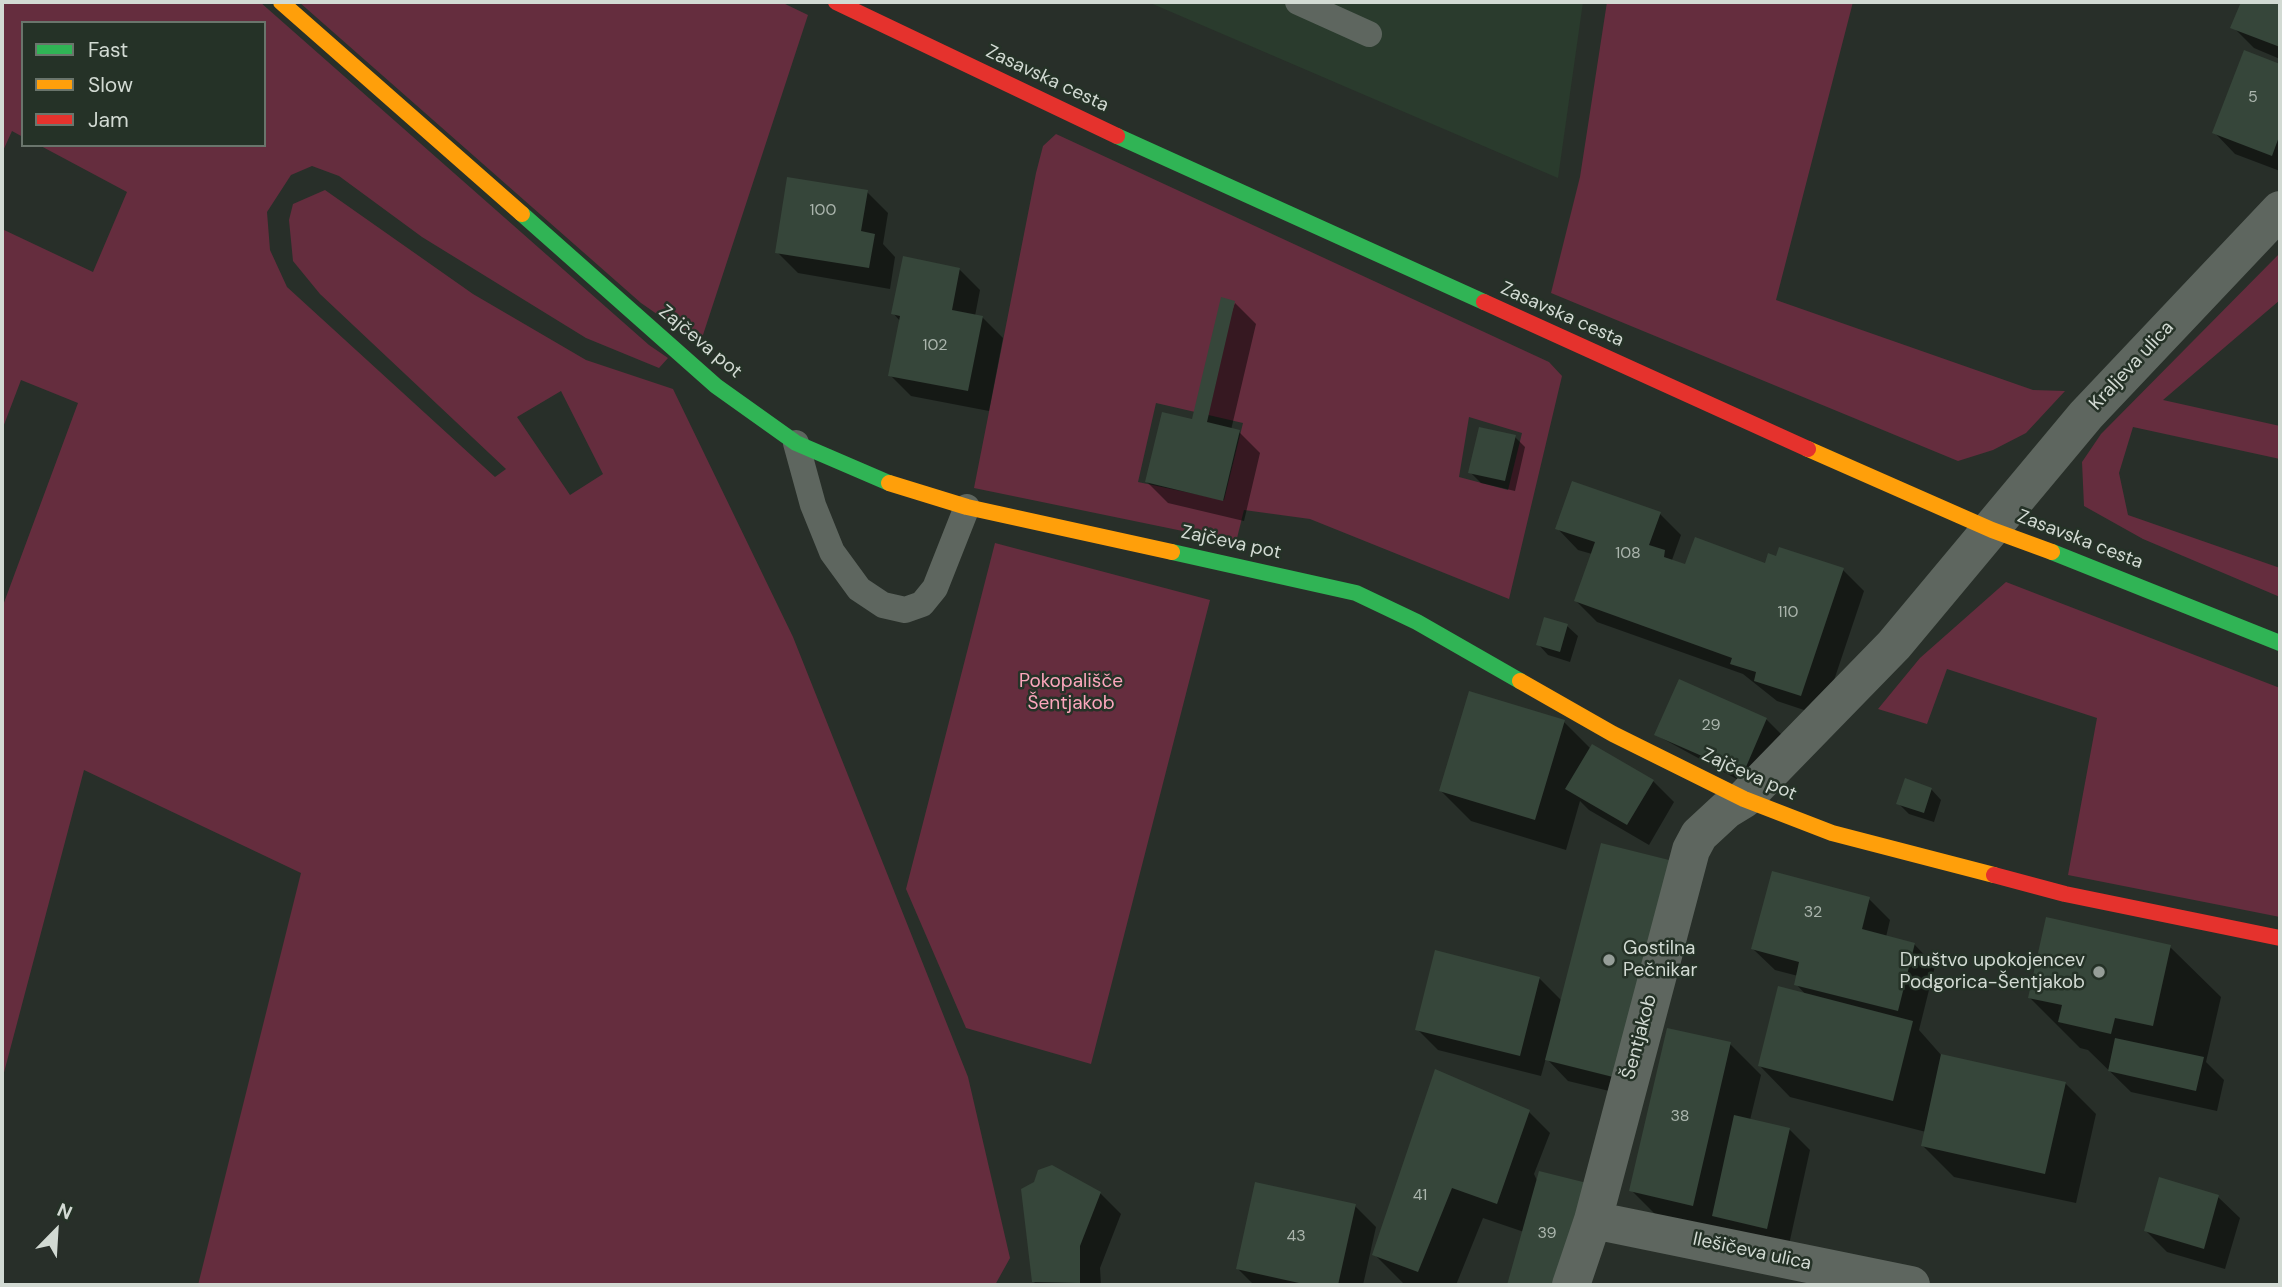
<!DOCTYPE html>
<html>
<head>
<meta charset="utf-8">
<style>
	body { margin:0 }
	#map { position:relative; width:2282px; height:1287px; overflow:hidden; background:#282f29; font-family:"DM Sans",sans-serif }
	canvas { display:block }
	.frame { position:absolute; inset:0; border:4px solid #d2dad3; pointer-events:none }
	.legend { position:absolute; left:21px; top:21px; width:245px; height:126px; box-sizing:border-box; background:#253227; border:2px solid #6a756c; margin:0; padding:9px 12px; list-style:none; font-size:21px; color:#d2dad3 }
	.legend li { display:flex; align-items:center; gap:14px; height:35px }
	.legend b { width:35px; border:2px solid #6a756c }
	.north { position:absolute; left:21px; top:1196px; width:70px; height:70px; -webkit-text-stroke:5px #253227; paint-order:stroke; rotate:24deg; font-size:19px; font-weight:700; line-height:28px; text-align:center; color:#d2dad3 }
	.north::after { content:''; display:block; margin:auto; width:24px; height:32px; background:#d2dad3; clip-path:polygon(50% 0,100% 100%,50% 72%,0 100%) }
</style>
</head>
<body>
<div id="map">
<canvas width="2282" height="1287"></canvas>
<div class="frame"></div>
<ul class="legend">
<li><b style="height:9px;background:#30b455"></b>Fast</li>
<li><b style="height:9px;background:#ff9f0a"></b>Slow</li>
<li><b style="height:9px;background:#e5322d"></b>Jam</li>
</ul>
<div class="north">N</div>
</div>
<script>
const context = document.querySelector('canvas').getContext('2d');
context.lineJoin = 'round';
function fill(path, color) {
  context.fillStyle = color;
  context.fill(path, 'evenodd');
}
function shape(rows) {
  const path = new Path2D();
  for (const r of rows) {
    path.moveTo(r[0], r[1]);
    for (let i = 2; i < r.length; i += 2) path.lineTo(r[i], r[i + 1]);
  }
  return path;
}
function stroke(path, color, width, dash) {
  context.strokeStyle = color;
  context.lineWidth = width;
  context.lineCap = dash ? 'butt' : 'round';
  context.setLineDash(dash || []);
  context.stroke(path);
}
function drawText(font, color, halo, rows, align = 'center') {
  context.font = font + ' "DM Sans",sans-serif';
  context.lineWidth = 5;
  context.setLineDash([]);
  context.textBaseline = 'middle';
  context.strokeStyle = halo;
  context.fillStyle = color;
  for (const [text, x, y, turn = 0] of rows) {
    context.save();
    context.translate(x, y);
    context.rotate((+turn || 0) * Math.PI / 180);
    context.textAlign = isNaN(turn) ? turn : align;
    if (halo) context.strokeText(text, 0, 0);
    context.fillText(text, 0, 0);
    context.restore();
  }
}
const built = shape([
	[1148,2,1583,2,1558,178]
]);
const green = shape([
	[2,2,260,2,649,345,668,358,659,368,586,338,422,237,339,176,312,166,291,175,267,212,270,250,287,287,495,477,506,469,320,294,293,261,289,220,293,204,325,190,473,294,586,360,673,389,793,637,968,1077,1010,1258,995,1285,198,1285,301,873,84,770,2,1080,2,608,78,403,21,380,2,430,2,229,93,272,127,192,39,145,264,145,264,23,23,23,23,137,12,131,2,153],
	[561,391,603,474,570,495,517,417],
	[299,2,781,2,808,15,700,344,641,303],
	[1607,2,1853,2,1776,300,2033,390,2065,391,2026,433,1993,450,1958,461,1551,293,1580,177],
	[1056,134,1549,362,1562,376,1509,599,1310,519,1244,510,1236,542,974,488,1036,173,1043,146],
	[1156,403,1243,423,1224,500,1138,482],
	[1469,417,1522,433,1508,490,1459,477],
	[2280,253,2280,300,2163,400,2280,426,2280,459,2133,427,2119,473,2128,515,2280,568,2280,597,2143,539,2084,506,2082,462,2101,434],
	[995,543,1210,600,1091,1064,966,1028,906,889],
	[2006,582,2280,688,2280,917,2068,875,2097,718,1947,669,1927,724,1878,709,1920,658]
]);
const shadow = shape([
	[2243,2,2280,2,2280,59,2254,48,2233,27],
	[2245,53,2280,66,2280,171,2235,154,2214,132],
	[867,192,888,213,883,244,895,257,890,289,798,273,777,252],
	[959,269,980,290,975,316,982,317,1003,338,989,411,911,396,890,375,900,321,893,313],
	[1235,303,1256,324,1231,430,1239,432,1260,453,1244,521,1168,503,1147,482,1194,421],
	[1515,437,1525,447,1515,491,1481,483,1470,472],
	[1660,514,1681,535,1672,560,1675,563,1686,567,1766,565,1843,570,1864,591,1822,716,1777,701,1743,674,1597,622,1576,601,1592,554,1578,550,1557,528],
	[1567,626,1578,636,1570,662,1548,655,1538,644],
	[1766,719,1787,740,1764,794,1656,735],
	[1564,722,1591,749,1653,781,1674,802,1649,845,1589,810,1580,801,1566,850,1471,821,1441,791],
	[1931,789,1941,800,1934,822,1909,814,1898,803],
	[1869,899,1890,920,1886,937,1914,944,1935,966,1919,1030,1942,1056,2065,1083,2096,1114,2076,1203,1954,1177,1923,1146,1926,1132,1790,1097,1760,1066,1807,996,1796,984,1798,976,1775,970,1753,949],
	[2170,947,2221,997,2206,1062,2224,1080,2217,1111,2131,1092,2088,1050,2080,1048,2030,998],
	[1539,978,1562,1001,1638,1098,1568,1081,1546,1058,1541,1076,1438,1050,1417,1029],
	[1730,1044,1761,1075,1750,1120,1789,1129,1810,1150,1788,1249,1662,1221,1631,1190],
	[1529,1112,1550,1133,1534,1174,1586,1285,1509,1285,1524,1232,1483,1218,1456,1285,1405,1285,1374,1254],
	[1036,1183,1100,1193,1121,1214,1100,1268,1101,1285,1037,1285,1034,1282],
	[2218,1197,2240,1218,2225,1269,2167,1252,2146,1231],
	[1355,1206,1376,1227,1363,1285,1254,1285,1238,1269]
]);
const building = shape([
	[2241,2,2280,2,2280,47,2230,28],
	[2244,50,2280,64,2280,134,2272,156,2212,133],
	[787,177,868,190,861,231,875,234,869,268,775,253],
	[903,256,960,268,952,310,983,316,968,391,888,376,900,316,891,314],
	[1221,297,1235,301,1207,422,1240,430,1223,501,1145,482,1162,412,1192,419],
	[1479,427,1516,435,1505,481,1468,473],
	[1572,481,1661,512,1649,545,1665,550,1664,557,1685,564,1695,537,1765,563,1768,553,1776,556,1779,547,1844,568,1801,696,1754,681,1756,672,1730,664,1732,658,1574,601,1595,542,1555,529],
	[1544,617,1568,624,1560,652,1536,645],
	[1679,679,1767,718,1743,774,1654,735],
	[1469,691,1565,720,1535,820,1439,791],
	[1592,744,1654,780,1627,825,1565,789],
	[1905,778,1932,788,1924,813,1896,804],
	[1601,843,1673,861,1617,1078,1545,1060],
	[1772,871,1870,897,1862,929,1915,943,1898,1011,1794,985,1799,962,1751,949],
	[2046,917,2171,945,2153,1026,2115,1018,2111,1034,2058,1022,2062,1005,2028,998],
	[1435,950,1540,977,1520,1056,1415,1030],
	[1778,986,1913,1021,1893,1101,1758,1066],
	[1667,1028,1731,1042,1693,1206,1629,1191],
	[2115,1038,2204,1057,2196,1091,2108,1071],
	[1941,1054,2066,1082,2045,1174,1921,1146],
	[1435,1069,1530,1110,1497,1204,1452,1188,1418,1272,1372,1255],
	[1734,1115,1790,1128,1767,1229,1712,1216],
	[1052,1165,1101,1192,1080,1246,1080,1283,1032,1282,1021,1189,1034,1182,1038,1170],
	[1539,1171,1587,1183,1560,1285,1507,1285],
	[2159,1177,2219,1195,2204,1249,2144,1231],
	[1255,1182,1356,1204,1338,1285,1308,1285,1236,1269]
]);
const lane = shape([
	[1298,2,1369,34],
	[796,443,813,505,832,552,859,589,883,605,905,610,922,604,935,588,967,507]
]);
const street = shape([
	[1593,1220,1911,1285],
	[1571,1285,1593,1220,1691,850,1699,835,1726,810,1744,799,1894,645,2086,415,2280,210]
]);
const fast = shape([
	[1117,136,1484,302],
	[522,214,716,386,796,443,889,483],
	[1172,552,1356,593,1417,622,1520,681],
	[2052,552,2280,643]
]);
const slow = shape([
	[281,2,522,214],
	[1808,449,1992,530,2052,552],
	[889,483,967,507,1172,552],
	[1520,681,1613,734,1744,799,1832,833,1994,875]
]);
const jam = shape([
	[836,2,1117,136],
	[1484,302,1808,449],
	[1994,875,2065,894,2280,938]
]);
const markers = [
	[1609,960,7,"#969e98"],
	[2099,972,7,"#969e98"]
];
const numberNames = [
	["5",2253,98],
	["100",823,211],
	["102",935,346],
	["108",1628,554],
	["110",1788,613],
	["29",1711,726],
	["32",1813,913],
	["38",1680,1117],
	["41",1420,1196],
	["39",1547,1234],
	["43",1296,1237]
];
const streetNames = [
	["Zasavska cesta",1047,79,25],
	["Zasavska cesta",1562,315,24],
	["Zajčeva pot",700,342,40],
	["Kraljeva ulica",2132,366,-47],
	["Zasavska cesta",2080,540,21],
	["Zajčeva pot",1231,543,12],
	["Zajčeva pot",1749,775,24],
	["Šentjakob",1640,1037,-75],
	["Ilešičeva ulica",1752,1252,12]
];
const parkNames = [
	["Pokopališče",1071,682],
	["Šentjakob",1071,704]
];
const poiNames = [
	["Gostilna",1623,949],
	["Pečnikar",1623,971],
	["Društvo upokojencev",2085,961,"right"],
	["Podgorica-Šentjakob",2085,983,"right"]
];
fill(built, '#2a3b2d');
fill(green, '#652d3e');
fill(shadow, '#0007');
fill(building, '#36463a');
stroke(lane, '#5e665f', 26);
stroke(street, '#5e665f', 38);
stroke(fast, '#30b455', 16);
stroke(slow, '#ff9f0a', 16);
stroke(jam, '#e5322d', 16);
for (const [x, y, r, color] of markers) {
  const dot = new Path2D();
  dot.arc(x, y, r, 0, 2 * Math.PI);
  context.fillStyle = color;
  context.fill(dot);
  stroke(dot, '#253227', 2.5);
}
drawText('16px', '#abb5ad', null, numberNames);
drawText('19px', '#d2dad3', '#253227', streetNames);
drawText('19px', '#fba6bc', '#253227', parkNames);
drawText('19px', '#d2dad3', '#253227', poiNames, 'left');
</script>
</body>
</html>
